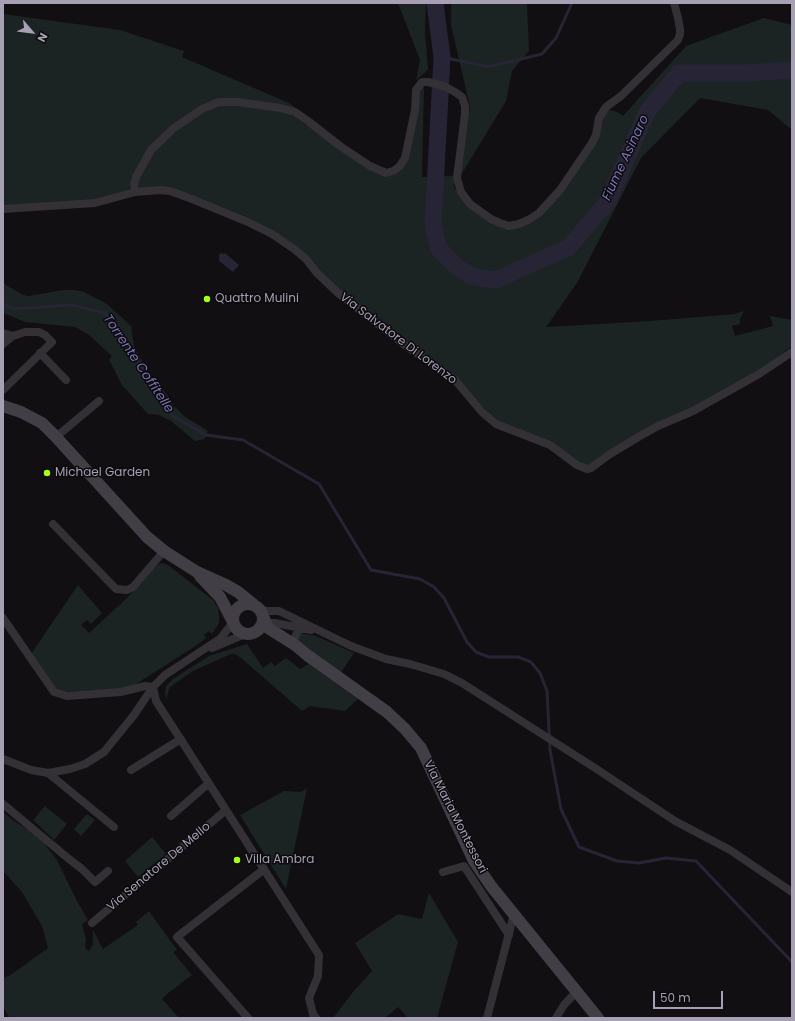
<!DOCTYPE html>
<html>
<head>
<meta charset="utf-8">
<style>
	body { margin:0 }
	#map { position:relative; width:795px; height:1021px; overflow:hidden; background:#110f11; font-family:Poppins,sans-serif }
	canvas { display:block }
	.frame { position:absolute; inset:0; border:4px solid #a79fb4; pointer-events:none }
	.north { position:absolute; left:12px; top:12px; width:40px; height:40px; -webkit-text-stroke:3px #0b0a0c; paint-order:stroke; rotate:118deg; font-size:11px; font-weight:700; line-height:16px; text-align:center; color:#a79fb4 }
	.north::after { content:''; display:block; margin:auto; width:14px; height:18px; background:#a79fb4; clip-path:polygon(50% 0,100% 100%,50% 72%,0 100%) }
	.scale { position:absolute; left:653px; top:991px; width:70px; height:18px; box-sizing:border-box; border:2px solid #a79fb4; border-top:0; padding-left:5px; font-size:12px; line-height:14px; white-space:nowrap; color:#a79fb4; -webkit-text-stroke:3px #0b0a0c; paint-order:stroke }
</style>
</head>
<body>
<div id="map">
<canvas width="795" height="1021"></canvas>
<div class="frame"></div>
<div class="north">N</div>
<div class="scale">50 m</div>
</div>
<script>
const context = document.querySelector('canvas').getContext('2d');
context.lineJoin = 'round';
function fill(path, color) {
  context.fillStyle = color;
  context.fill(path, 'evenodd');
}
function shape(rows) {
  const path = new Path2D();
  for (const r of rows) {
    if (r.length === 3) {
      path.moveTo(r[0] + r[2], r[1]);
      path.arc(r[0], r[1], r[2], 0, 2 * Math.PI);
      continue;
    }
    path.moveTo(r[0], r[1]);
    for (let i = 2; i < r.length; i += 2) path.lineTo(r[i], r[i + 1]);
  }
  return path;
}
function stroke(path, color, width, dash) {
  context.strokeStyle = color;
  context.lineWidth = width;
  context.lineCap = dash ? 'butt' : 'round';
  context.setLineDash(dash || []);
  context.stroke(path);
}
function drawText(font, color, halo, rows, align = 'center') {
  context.font = font + ' Poppins,sans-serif';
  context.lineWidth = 3;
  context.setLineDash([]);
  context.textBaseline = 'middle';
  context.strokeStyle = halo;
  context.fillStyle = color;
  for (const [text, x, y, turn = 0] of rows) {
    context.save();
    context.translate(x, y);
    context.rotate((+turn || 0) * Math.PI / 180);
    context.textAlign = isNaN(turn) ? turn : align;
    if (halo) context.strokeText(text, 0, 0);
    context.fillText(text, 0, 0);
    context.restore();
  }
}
const green = shape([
	[398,3,426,3,425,32,428,70,416,80,420,60],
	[451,3,527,3,527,4,529,51,512,71,506,101,461,175,470,107,451,25],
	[3,14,120,30,184,51,182,57,289,103,300,111,236,98,179,121,133,178,129,190,95,201,3,206],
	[764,18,792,25,792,130,768,110,700,98,641,158,577,283,546,327,650,321,735,314,744,311,740,319,740,324,732,326,735,336,773,326,770,316,792,320,792,346,758,372,587,466,497,421,476,400,341,293,273,231,247,217,190,194,140,189,138,187,137,180,152,151,186,122,218,105,237,103,291,114,375,172,401,169,418,93,421,87,424,87,422,177,454,176,454,187,470,208,514,228,561,193,607,109,617,112,623,116,686,46],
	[3,283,23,295,29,296,63,290,74,290,84,292,107,304,131,326,134,346,147,371,165,392,173,405,184,416,208,431,204,439,195,441,171,421,159,415,148,414,122,385,109,360,112,356,89,335,75,327,25,322,3,313],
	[162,563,168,565,213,600,218,608,219,615,219,623,212,634,209,631,204,635,206,638,194,647,133,686,120,689,62,692,56,690,31,654,78,585,102,613,91,624,87,620,81,625,89,633,128,597,150,571,159,564],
	[301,634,305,634,316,636,354,653,340,674,299,642,298,638],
	[247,644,263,668,271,662,275,666,286,658,300,669,309,664,358,699,345,711,310,706,302,711,241,658,235,654,231,654,193,671,170,687,166,700,165,692,166,686,173,679,209,656],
	[307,788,286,889,240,815,284,791,301,792],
	[45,806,67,824,54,840,33,820],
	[3,812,14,821,33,833,43,842,57,860,77,901,88,920,82,924,86,940,85,948,89,951,93,944,93,930,103,949,138,925,136,922,149,911,177,950,173,952,192,975,167,994,162,999,179,1018,9,1018,3,1005,3,978,9,976,48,948,42,926,22,892,3,871],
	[87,814,95,820,81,836,74,829],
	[152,837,166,854,138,877,125,861],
	[429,893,458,942,437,1018,408,1018,398,1007,385,1018,333,1018,353,992,372,971,355,943,398,914,422,919]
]);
const water = shape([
	[221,253,224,254,225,253,239,265,233,272,219,261,219,255]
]);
const stream = shape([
	[442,57,488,67,542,54,556,38,572,3],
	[3,304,13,309,71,305,105,313,125,339,146,375,173,416,206,435,243,440,319,484,371,570,420,579,434,587,444,598,467,642,476,652,489,657,518,657,531,662,540,673,547,691,550,750,561,809,579,847,617,861,639,863,666,858,696,861,792,962]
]);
const river = shape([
	[435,3,442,57,433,226,439,249,457,267,473,277,495,280,568,248,608,201,647,112,679,73,747,73,792,70]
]);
const street = shape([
	[135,192,134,184,136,177,151,150,174,128,202,109,219,102,238,102,280,108,295,112,308,121,340,146,370,166,386,173,393,171,399,167,405,158,415,110,416,90,422,82,428,82,444,86,455,92,462,97,465,106,465,114,457,178,461,192,470,204,491,219,500,223,509,226,519,224,528,220,539,213,560,190,592,143,596,135,599,118,606,107,621,96,678,40,680,34,680,29,678,18,674,3],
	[3,209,95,203,135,192,160,190,170,191,192,199,248,222,272,234,294,249,306,259,317,273,338,293,406,346,455,380,482,412,496,424,550,445,577,465,587,469,591,468,610,454,640,436,658,426,693,411,759,374,792,352],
	[3,333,13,336,25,332,39,332,45,335,52,342,3,390],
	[3,344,13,336],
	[40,353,66,380],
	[56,437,99,401],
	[53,524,116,589,127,590,133,587,164,551],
	[260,609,267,611,279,611,351,646,386,659,410,664,444,674,462,683,595,768,675,821,730,850,792,892],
	[3,618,54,692,67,696,121,692,145,686,153,687,156,701,319,955,318,976,309,998,313,1014,316,1018],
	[262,627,269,623,275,623,311,630],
	[295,645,294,640,296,635,299,630,303,629],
	[212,648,245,634],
	[3,759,31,770,48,773,70,769,85,764,104,752,134,715,153,687,165,675,221,638,233,622],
	[131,770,181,739],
	[48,773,114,827],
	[3,804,69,859,82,869,95,882,108,871],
	[171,816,209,783],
	[443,872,464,866,509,935],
	[92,923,226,810],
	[248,1018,177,937,263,870],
	[487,1018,514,914],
	[556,1018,564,1005,577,991]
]);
const secondary = shape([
	[3,406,21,412,42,423,56,437,147,537,164,551,197,572,226,585,238,592,253,604],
	[200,576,220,597,232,620],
	[248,619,15],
	[263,616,268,628,295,645,307,655,387,712,405,729,421,748,474,861,491,886,598,1018]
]);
const markers = [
	[207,299,4,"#a7ff19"],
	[47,473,4,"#a7ff19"],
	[237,860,4,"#a7ff19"]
];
const poiNames = [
	["Quattro Mulini",215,299],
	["Michael Garden",55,473],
	["Villa Ambra",245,860]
];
const streetNames = [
	["Via Salvatore Di Lorenzo",398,339,37],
	["Via Maria Montessori",455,817,63],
	["Via Senatore De Mello",159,867,-40]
];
const waterNames = [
	["Fiume Asinaro",626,158,-65],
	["Torrente Coffitelle",138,364,56]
];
fill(green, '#1b2422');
fill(water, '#272535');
stroke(stream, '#272535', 3);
stroke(river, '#272535', 17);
stroke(street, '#333036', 8);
stroke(secondary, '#423e46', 12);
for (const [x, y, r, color] of markers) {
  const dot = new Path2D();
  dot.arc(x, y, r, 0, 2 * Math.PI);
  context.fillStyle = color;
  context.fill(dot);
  stroke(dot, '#0b0a0c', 1.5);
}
drawText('12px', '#a79fb4', '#0b0a0c', poiNames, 'left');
drawText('12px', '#a79fb4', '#0b0a0c', streetNames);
drawText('italic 13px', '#7d71b3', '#0b0a0c', waterNames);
</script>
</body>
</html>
